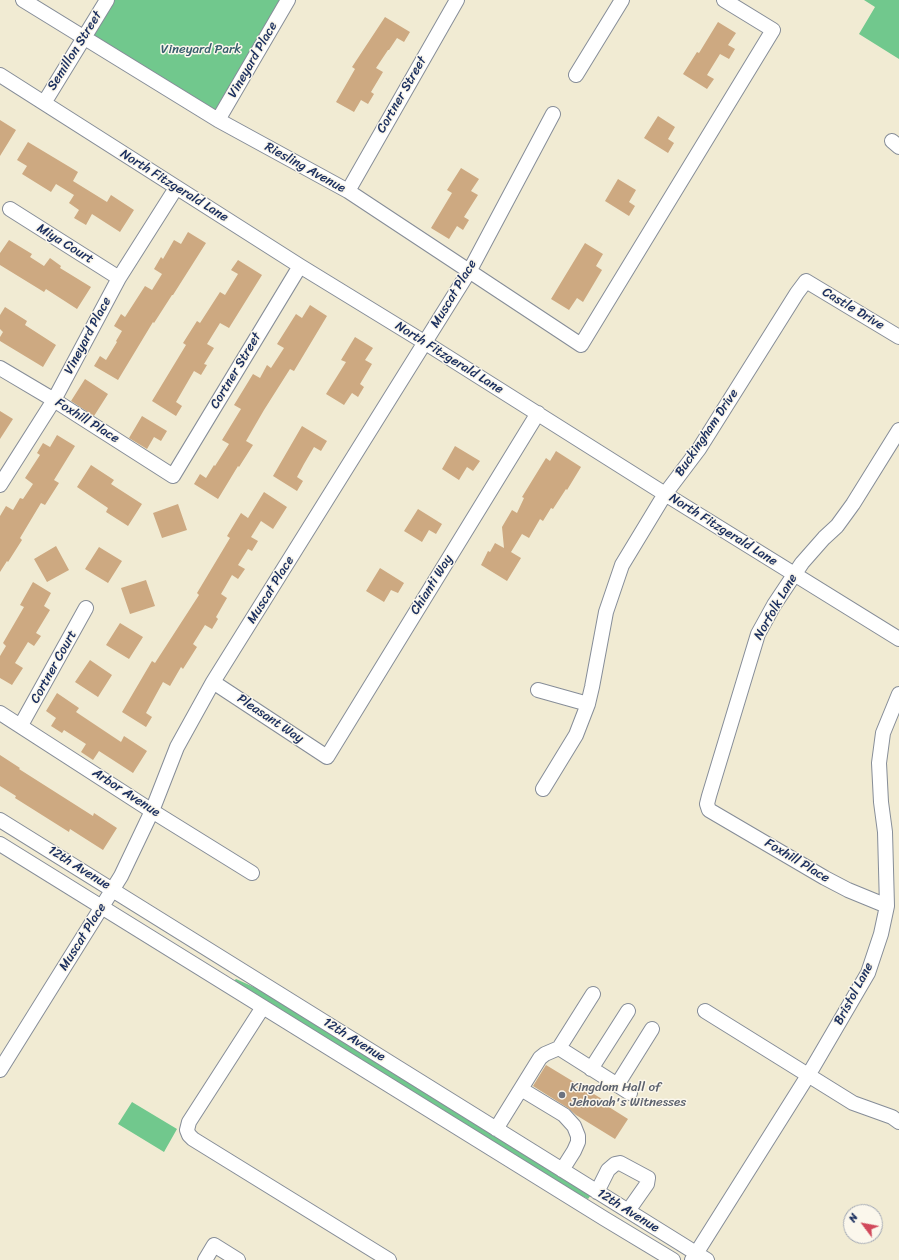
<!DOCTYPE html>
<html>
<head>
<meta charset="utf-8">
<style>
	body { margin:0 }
	#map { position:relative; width:899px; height:1260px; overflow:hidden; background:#f1ebd3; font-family:Sriracha,sans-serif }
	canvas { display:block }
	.north { position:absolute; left:843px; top:1204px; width:40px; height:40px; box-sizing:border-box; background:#fbf7ec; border:1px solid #a1a7b3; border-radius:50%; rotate:302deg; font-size:11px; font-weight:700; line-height:16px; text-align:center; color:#1b2f5e }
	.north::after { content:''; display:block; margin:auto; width:14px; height:18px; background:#d1495b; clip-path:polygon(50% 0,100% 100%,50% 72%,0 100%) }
</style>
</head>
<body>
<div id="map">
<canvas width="899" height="1260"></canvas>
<div class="north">N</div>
</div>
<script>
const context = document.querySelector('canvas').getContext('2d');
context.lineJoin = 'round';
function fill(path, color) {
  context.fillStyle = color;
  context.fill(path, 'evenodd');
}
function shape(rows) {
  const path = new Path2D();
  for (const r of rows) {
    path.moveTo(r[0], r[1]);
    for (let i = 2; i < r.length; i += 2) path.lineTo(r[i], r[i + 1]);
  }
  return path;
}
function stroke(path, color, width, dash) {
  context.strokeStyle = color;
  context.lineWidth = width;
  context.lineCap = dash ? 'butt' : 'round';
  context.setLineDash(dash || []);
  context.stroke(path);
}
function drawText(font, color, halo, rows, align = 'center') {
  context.font = font + ' Sriracha,sans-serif';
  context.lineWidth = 3;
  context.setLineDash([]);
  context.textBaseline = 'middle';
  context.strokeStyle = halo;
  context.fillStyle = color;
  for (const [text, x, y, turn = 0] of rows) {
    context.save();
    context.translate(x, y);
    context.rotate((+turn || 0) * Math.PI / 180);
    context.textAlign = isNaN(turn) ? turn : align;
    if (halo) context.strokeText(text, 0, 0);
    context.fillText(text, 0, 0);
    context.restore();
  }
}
const green = shape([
	[107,0,288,0,218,120,84,37],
	[864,0,899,0,899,59,859,34,875,7],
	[236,979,256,988,366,1054,591,1195,588,1199,563,1186,234,981],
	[132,1102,177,1129,164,1152,118,1124]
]);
const building = shape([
	[385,17,410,32,404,42,397,38,389,50,388,50,376,68,383,72,371,92,374,94,368,104,361,100,354,112,336,102,355,69,352,67],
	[718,22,736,33,728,45,735,49,729,59,720,54,707,75,714,79,707,89,683,74,697,52,699,53],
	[658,116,675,127,668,139,674,143,668,153,644,138],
	[0,120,16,130,0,156],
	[28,142,78,172,73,181,107,202,111,195,134,210,120,232,92,214,86,225,74,218,79,210,69,203,74,195,56,184,51,192,22,174,27,166,17,160],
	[461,168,479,179,471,191,478,195,464,217,469,220,463,230,457,226,449,239,431,228,452,193,447,190],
	[618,179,636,190,629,202,635,206,629,216,605,201],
	[188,232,206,243,173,295,172,295,154,323,153,322,118,380,94,366,100,356,106,360,117,342,116,341,122,331,114,326,121,314,125,317,145,286,152,290,162,274,154,269,161,257,163,259,174,240,181,244],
	[9,240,32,254,30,257,44,266,50,258,61,266,60,268,91,287,77,309,46,289,44,292,0,265,0,253],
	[585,243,603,254,596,266,602,270,583,302,577,298,569,310,551,299],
	[238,260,262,275,229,328,220,323,207,344,214,348,204,364,207,365,201,375,194,371,176,402,182,406,176,416,152,401,186,345,183,343,197,321,200,323,220,292,225,295,238,274,231,270],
	[310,305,327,316,294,371,290,369,264,410,246,441,253,445,239,467,238,466,218,499,194,484,200,474,206,478,214,465,215,466,229,444,222,440,241,409,234,405,253,374,260,378,267,365,271,368,284,348,277,344,296,314,302,318],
	[5,307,27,321,25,325,56,345,43,367,0,341,0,337,3,332,0,329,0,315],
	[355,337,373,348,365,360,372,364,360,384,364,387,358,397,352,393,344,405,326,394,346,362,341,360],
	[85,379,108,394,94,416,71,401],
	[0,411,13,419,0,439],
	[142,416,167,431,161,441,154,437,147,449,129,438],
	[302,426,327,441,321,451,314,447,304,464,297,477,303,481,297,491,273,476],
	[57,435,75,446,54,480,59,483,45,505,41,503,20,538,22,540,8,562,7,561,0,572,0,516,6,506,13,510,20,498,23,499,33,484,25,478,40,455,37,453,43,443,50,447],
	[455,446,480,461,473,471,467,467,459,480,442,469],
	[556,451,581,467,567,490,566,489,553,509,551,508,543,521,540,519,529,538,522,534,511,552,521,558,507,581,481,565,488,551,490,552,495,543,504,548,502,527,512,510,517,513,524,498,522,497,546,458,550,461],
	[91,465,114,480,111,484,142,504,128,526,106,512,108,508,77,487],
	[264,492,287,507,273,529,261,521,251,537,258,541,252,551,248,549,238,565,245,569,238,579,232,575,221,594,227,598,216,617,218,619,212,629,205,625,193,644,197,647,183,669,181,667,170,686,163,682,146,713,152,717,146,727,122,712,152,661,155,663,199,595,197,593,230,538,227,536,241,513,248,518],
	[178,504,187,530,162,538,153,513],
	[418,509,442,524,436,534,429,530,422,542,404,531],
	[56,546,69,570,47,582,34,559],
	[99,547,122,561,108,583,85,569],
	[380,568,404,583,398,593,391,590,384,602,366,591],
	[146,580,155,606,130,614,121,588],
	[33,582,51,593,44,606,50,610,36,633,41,636,34,646,28,642,15,663,23,668,12,685,0,678,0,656,6,646,3,643,24,607,20,605],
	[120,623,143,637,129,659,106,645],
	[90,660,112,675,98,697,75,682],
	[57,693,79,708,76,712,121,742,124,736,147,751,133,773,99,751,93,760,81,752,86,744,64,730,62,733,51,726,56,718,46,711],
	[0,755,20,768,19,769,93,816,94,813,117,828,103,850,70,829,69,832,15,798,16,796,0,786],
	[546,1065,602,1099,601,1102,628,1119,615,1139,576,1115,568,1108,533,1086]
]);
const minor = shape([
	[23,0,218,120,348,191,581,345,773,30,724,0],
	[0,75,300,266,424,342,665,494,899,639],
	[576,75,622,0],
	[44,103,107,0],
	[218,120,288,0],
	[892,141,899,147],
	[348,191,457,0],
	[10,209,119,278],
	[0,368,54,400,173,476,300,266],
	[0,485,54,400,119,278,176,188],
	[213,682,327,757,538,413],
	[538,690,588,704],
	[0,713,152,811,252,873],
	[21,725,86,608],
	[543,789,576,735,588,704,592,687,606,612,622,565,665,494,699,449,797,293,806,281,899,337],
	[0,820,707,1260],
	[0,844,605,1219,673,1260],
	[887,906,848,890,825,878,709,810,707,804,709,796,758,634,774,605,802,563,824,538,837,526,853,504,899,430],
	[263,1007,189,1122,187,1130,189,1135,193,1139,389,1260],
	[705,1011,853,1103,892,1117,899,1122],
	[559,1048,593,994],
	[591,1069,628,1011],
	[0,1070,121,876,152,811,177,747,213,682,470,270,553,114],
	[617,1085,652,1029],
	[521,1089,564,1115,574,1126,578,1136,578,1142,574,1151,562,1170],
	[496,1129,540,1058,545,1054,559,1048,630,1093],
	[597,1192,608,1170,615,1164,620,1163,648,1178,647,1184,628,1211],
	[205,1260,214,1245,238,1260],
	[692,1260,809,1074,868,973,881,934,887,906,885,832,881,802,879,763,883,733,899,694]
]);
const markers = [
	[562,1095,4,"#6b7280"]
];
const parkNames = [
	["Vineyard Park",201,50]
];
const streetNames = [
	["Semillon Street",75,51,-58],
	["Vineyard Place",253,60,-60],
	["Cortner Street",402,95,-60],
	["Riesling Avenue",305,168,29],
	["North Fitzgerald Lane",174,186,32],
	["Miya Court",65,244,32],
	["Muscat Place",454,294,-59],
	["Castle Drive",853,309,31],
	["Vineyard Place",88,336,-62],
	["North Fitzgerald Lane",449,358,32],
	["Cortner Street",236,371,-59],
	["Foxhill Place",87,421,32],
	["Buckingham Drive",707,433,-56],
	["North Fitzgerald Lane",723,530,32],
	["Chianti Way",432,585,-58],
	["Muscat Place",271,590,-58],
	["Norfolk Lane",776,607,-60],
	["Cortner Court",54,667,-61],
	["Pleasant Way",270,719,34],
	["Arbor Avenue",126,793,33],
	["Foxhill Place",797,861,31],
	["12th Avenue",79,868,32],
	["Muscat Place",83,937,-58],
	["Bristol Lane",854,994,-62],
	["12th Avenue",354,1040,32],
	["12th Avenue",628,1211,32]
];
const worshipNames = [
	["Kingdom Hall of",570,1088],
	["Jehovah's Witnesses",570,1103]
];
fill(green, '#71c88d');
fill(building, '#cda981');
stroke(minor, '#868d98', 16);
stroke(minor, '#fff', 14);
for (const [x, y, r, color] of markers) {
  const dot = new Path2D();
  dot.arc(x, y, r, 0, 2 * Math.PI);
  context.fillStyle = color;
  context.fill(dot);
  stroke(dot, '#fbf7ec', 1.5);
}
drawText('13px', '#355d6c', '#fbf7ec', parkNames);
drawText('13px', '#1b2f5e', '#fbf7ec', streetNames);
drawText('13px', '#5b616d', '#fbf7ec', worshipNames, 'left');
</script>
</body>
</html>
